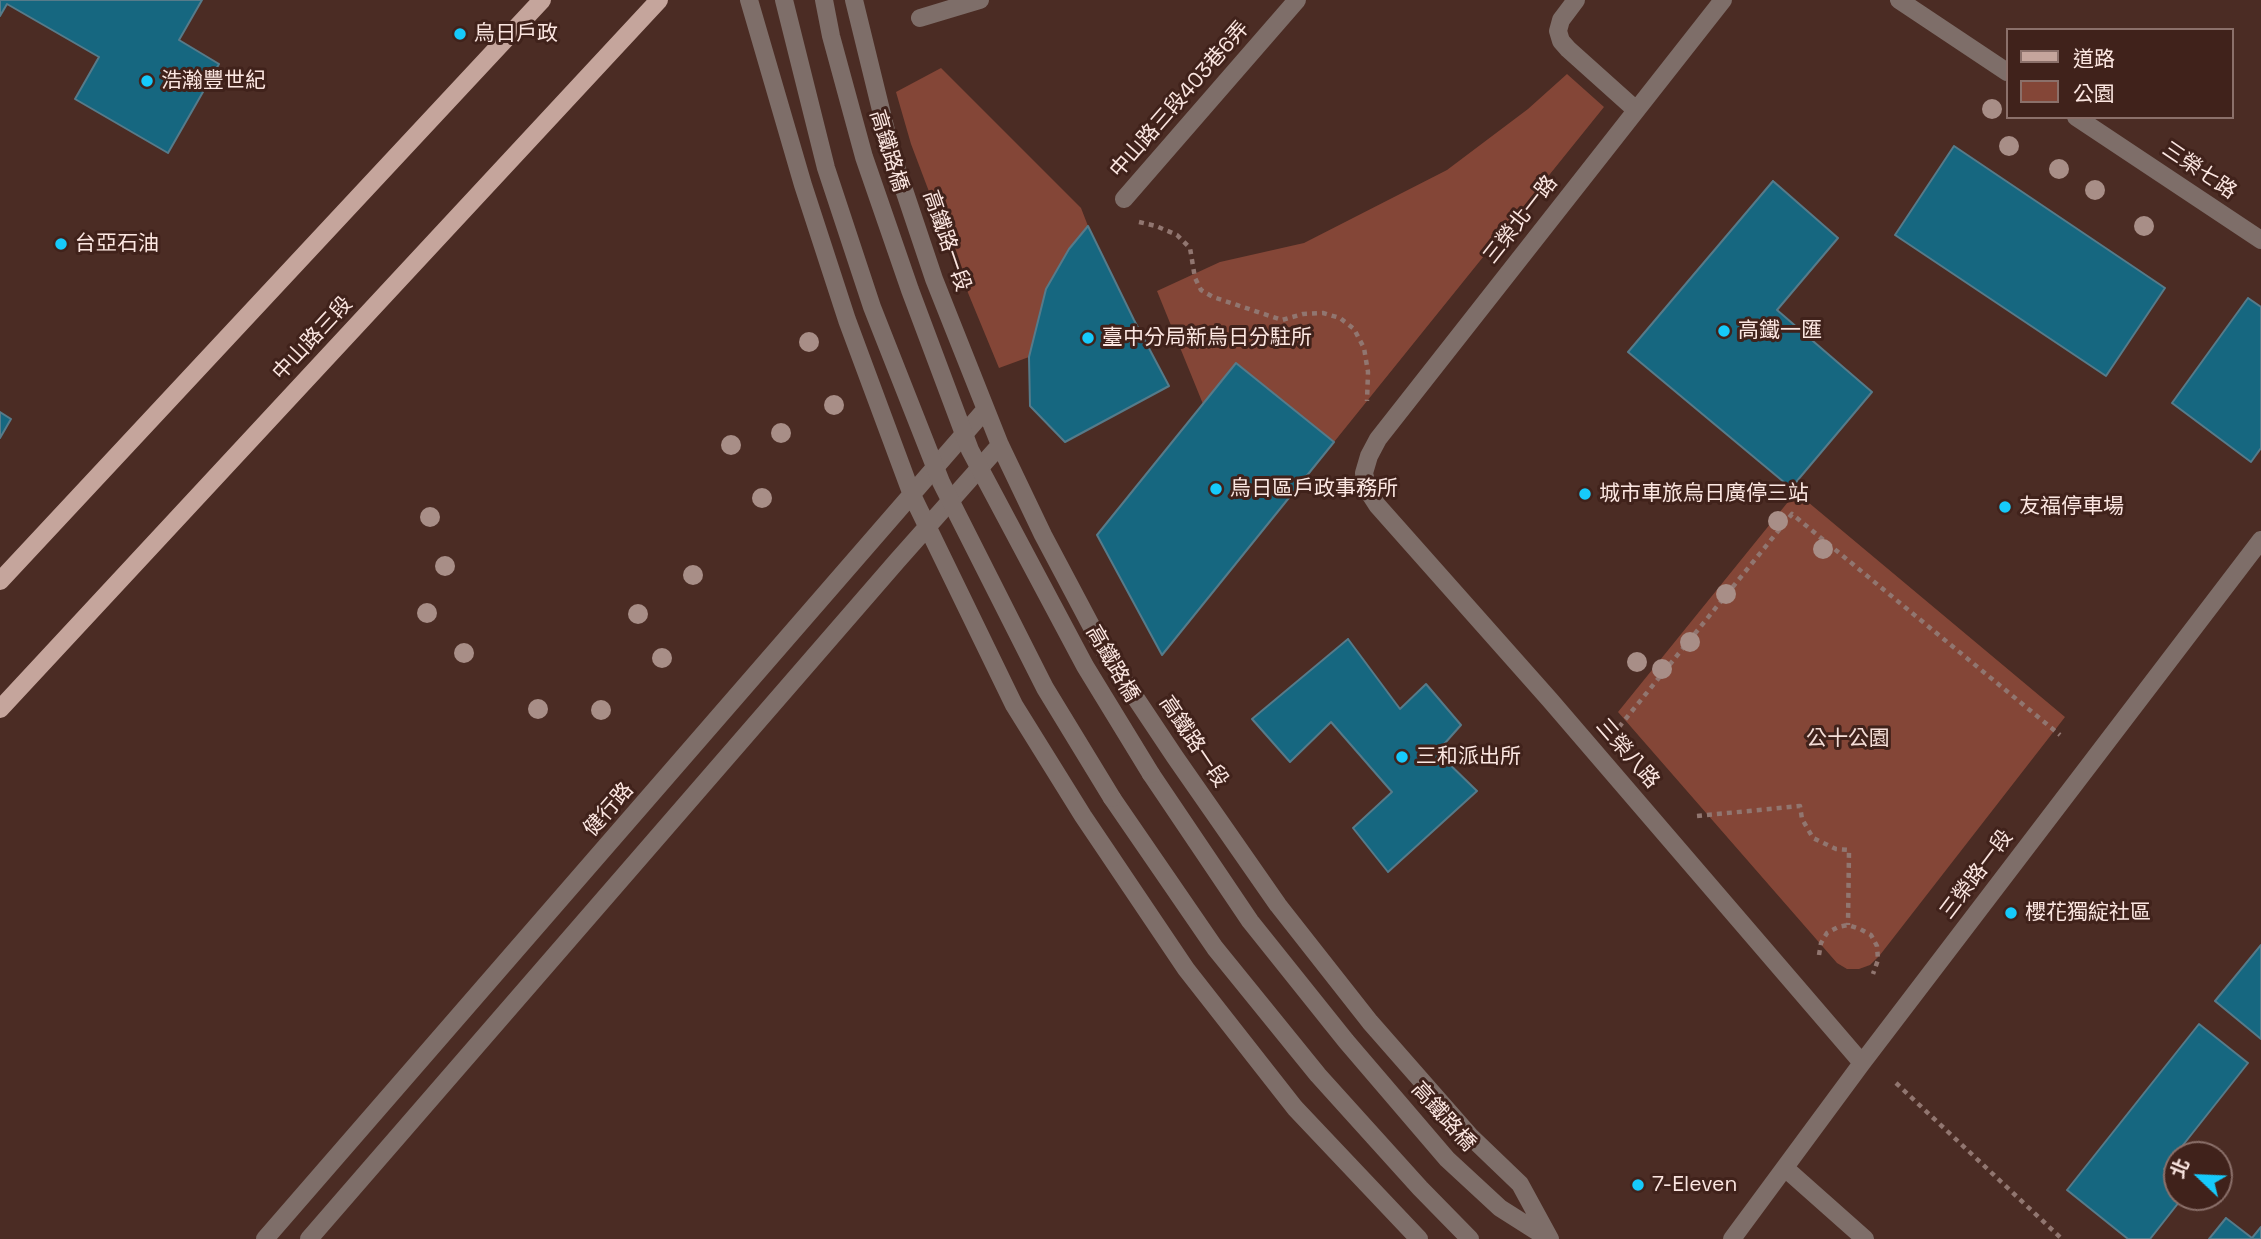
<!DOCTYPE html>
<html>
<head>
<meta charset="utf-8">
<style>
	body { margin:0 }
	#map { position:relative; width:2261px; height:1239px; overflow:hidden; background:#4b2c24; font-family:"Space Grotesk","Noto Sans TC",sans-serif }
	canvas { display:block }
	.legend { position:absolute; left:2006px; top:28px; width:228px; height:91px; box-sizing:border-box; background:#40221b; border:2px solid #8b706a; margin:0; padding:9px 12px; list-style:none; font-size:21px; color:#fbe6e1 }
	.legend li { display:flex; align-items:center; gap:14px; height:35px }
	.legend b { width:35px; border:2px solid #8b706a }
	.north { position:absolute; left:2163px; top:1141px; width:70px; height:70px; box-sizing:border-box; background:#40221b; border:2px solid #8b706a; border-radius:50%; rotate:293deg; font-size:19px; font-weight:700; line-height:28px; text-align:center; color:#fbe6e1 }
	.north::after { content:''; display:block; margin:auto; width:24px; height:32px; background:#16cafb; clip-path:polygon(50% 0,100% 100%,50% 72%,0 100%) }
</style>
</head>
<body>
<div id="map">
<canvas width="2261" height="1239"></canvas>
<ul class="legend">
<li><b style="height:9px;background:#c5a59c"></b>道路</li>
<li><b style="height:19px;background:#844637"></b>公園</li>
</ul>
<div class="north">北</div>
</div>
<script>
const context = document.querySelector('canvas').getContext('2d');
context.lineJoin = 'round';
function fill(path, color) {
  context.fillStyle = color;
  context.fill(path, 'evenodd');
}
function shape(rows) {
  const path = new Path2D();
  for (const r of rows) {
    path.moveTo(r[0], r[1]);
    for (let i = 2; i < r.length; i += 2) path.lineTo(r[i], r[i + 1]);
  }
  return path;
}
function stroke(path, color, width, dash) {
  context.strokeStyle = color;
  context.lineWidth = width;
  context.lineCap = dash ? 'butt' : 'round';
  context.setLineDash(dash || []);
  context.stroke(path);
}
function drawText(font, color, halo, rows, align = 'center') {
  context.font = font + ' "Space Grotesk","Noto Sans TC",sans-serif';
  context.lineWidth = 6;
  context.setLineDash([]);
  context.textBaseline = 'middle';
  context.strokeStyle = halo;
  context.fillStyle = color;
  for (const [text, x, y, turn = 0] of rows) {
    context.save();
    context.translate(x, y);
    context.rotate((+turn || 0) * Math.PI / 180);
    context.textAlign = isNaN(turn) ? turn : align;
    if (halo) context.strokeText(text, 0, 0);
    context.fillText(text, 0, 0);
    context.restore();
  }
}
const green = shape([
	[941,68,1081,208,1088,226,1046,289,1029,357,999,368,959,271,911,144,896,92],
	[1567,74,1604,107,1334,442,1203,404,1157,291,1220,262,1304,243,1447,170,1528,109],
	[1796,492,2065,717,1880,955,1870,965,1859,969,1847,969,1837,963,1618,712]
]);
const building = shape([
	[0,0,202,0,179,40,219,64,168,153,75,99,99,57,7,4,0,16,0,0],
	[1954,146,2165,288,2106,376,1895,235,1954,146],
	[1773,181,1838,238,1777,310,1872,392,1791,488,1628,352,1773,181],
	[1088,226,1134,320,1169,386,1065,442,1030,406,1029,357,1046,289,1069,249,1088,226],
	[2248,298,2261,307,2261,448,2251,462,2172,403,2248,298],
	[1236,363,1334,442,1162,655,1097,535,1236,363],
	[0,412,11,419,0,438,0,412],
	[1348,639,1400,709,1426,684,1461,725,1437,752,1477,791,1388,872,1353,828,1392,792,1331,722,1290,762,1252,719,1348,639],
	[2261,945,2261,1039,2215,1001,2261,945],
	[2199,1024,2248,1063,2164,1169,2177,1179,2177,1197,2183,1197,2150,1239,2128,1239,2067,1190,2199,1024],
	[2226,1218,2252,1238,2261,1227,2261,1239,2209,1239,2226,1218]
]);
const path = shape([
	[1139,222,1156,226,1177,235,1190,248,1195,278,1201,290,1213,297,1282,320,1303,314,1323,313,1340,318,1354,329,1364,348,1368,372,1367,401],
	[1619,727,1792,514,2060,735],
	[1697,816,1800,806,1802,819,1813,838,1836,849,1849,850,1848,925],
	[1819,955,1821,943,1827,933,1838,927,1848,925,1860,929,1871,935,1877,946,1878,960,1873,974],
	[1896,1083,2062,1239]
]);
const street = shape([
	[749,0,803,185,847,320,912,495,1014,705,1083,816,1186,969,1295,1108,1419,1239],
	[854,0,891,151,934,279,1000,445,1043,535,1105,652,1175,757,1278,905,1370,1022,1470,1136,1520,1184,1550,1239],
	[1576,0,1561,20,1558,31,1561,41,1568,49,1636,110],
	[1723,0,1378,439,1369,456,1364,473,1368,491,1377,505,1550,700,1862,1063],
	[1899,0,2007,72],
	[920,18,980,0],
	[2076,117,2261,240],
	[1124,199,1297,0],
	[1151,774,1250,921,1346,1041,1447,1159,1500,1208,1549,1239],
	[1112,798,1215,948,1318,1075,1420,1188,1470,1239],
	[1785,1168,1865,1239],
	[265,1239,985,410],
	[309,1239,897,561,1000,445],
	[1732,1239,1862,1063,2261,540]
]);
const primary = shape([
	[0,581,542,0],
	[0,709,659,0]
]);
const streetBridge = shape([
	[784,0,826,168,872,307,941,482,1045,688,1112,798],
	[824,0,831,36,864,157,910,290,970,450,1085,666,1151,774]
]);
const trees = [
	[1992,109],
	[2009,146],
	[2059,169],
	[2095,190],
	[2144,226],
	[809,342],
	[834,405],
	[781,433],
	[731,445],
	[762,498],
	[430,517],
	[1778,521],
	[1823,549],
	[445,566],
	[693,575],
	[1726,594],
	[427,613],
	[638,614],
	[1690,642],
	[464,653],
	[662,658],
	[1637,662],
	[1662,669],
	[538,709],
	[601,710]
];
const markers = [
	[460,34,7,"#16cafb"],
	[147,81,7,"#16cafb"],
	[61,244,7,"#16cafb"],
	[1724,331,7,"#16cafb"],
	[1088,338,7,"#16cafb"],
	[1216,489,7,"#16cafb"],
	[1585,494,7,"#16cafb"],
	[2005,507,7,"#16cafb"],
	[1402,757,7,"#16cafb"],
	[2011,913,7,"#16cafb"],
	[1638,1185,7,"#16cafb"]
];
const poiNames = [
	["烏日戶政",474,34],
	["浩瀚豐世紀",161,81],
	["台亞石油",75,244],
	["高鐵一匯",1738,331],
	["臺中分局新烏日分駐所",1102,338],
	["烏日區戶政事務所",1230,489],
	["城市車旅烏日廣停三站",1599,494],
	["友福停車場",2019,507],
	["三和派出所",1416,757],
	["櫻花獨綻社區",2025,913],
	["7-Eleven",1652,1185]
];
const streetNames = [
	["中山路三段403巷6弄",1180,100,-49],
	["高鐵路橋",888,151,73],
	["三榮七路",2199,171,34],
	["三榮北一路",1521,220,-52],
	["高鐵路一段",946,241,71],
	["中山路三段",313,339,-47],
	["高鐵路橋",1112,664,60],
	["高鐵路一段",1193,742,56],
	["三榮八路",1627,754,49],
	["健行路",609,810,-49],
	["三榮路一段",1977,875,-53],
	["高鐵路橋",1443,1117,48]
];
const parkNames = [
	["公十公園",1848,739]
];
fill(green, '#844637');
fill(building, '#166780');
stroke(building, '#567b8a', 2);
stroke(path, '#917670', 4.5, [5, 5]);
stroke(street, '#7e6e69', 18);
stroke(primary, '#c5a59c', 18);
stroke(streetBridge, '#7e6e69', 18);
context.fillStyle = '#a88e87';
for (const [x, y] of trees) {
  context.beginPath();
  context.arc(x, y, 10, 0, 2 * Math.PI);
  context.fill();
}
for (const [x, y, r, color] of markers) {
  const dot = new Path2D();
  dot.arc(x, y, r, 0, 2 * Math.PI);
  context.fillStyle = color;
  context.fill(dot);
  stroke(dot, '#40221b', 2.5);
}
drawText('21px', '#fbe6e1', '#40221b', poiNames, 'left');
drawText('21px', '#fbe6e1', '#40221b', streetNames);
drawText('21px', '#f5ded8', '#40221b', parkNames);
</script>
</body>
</html>
